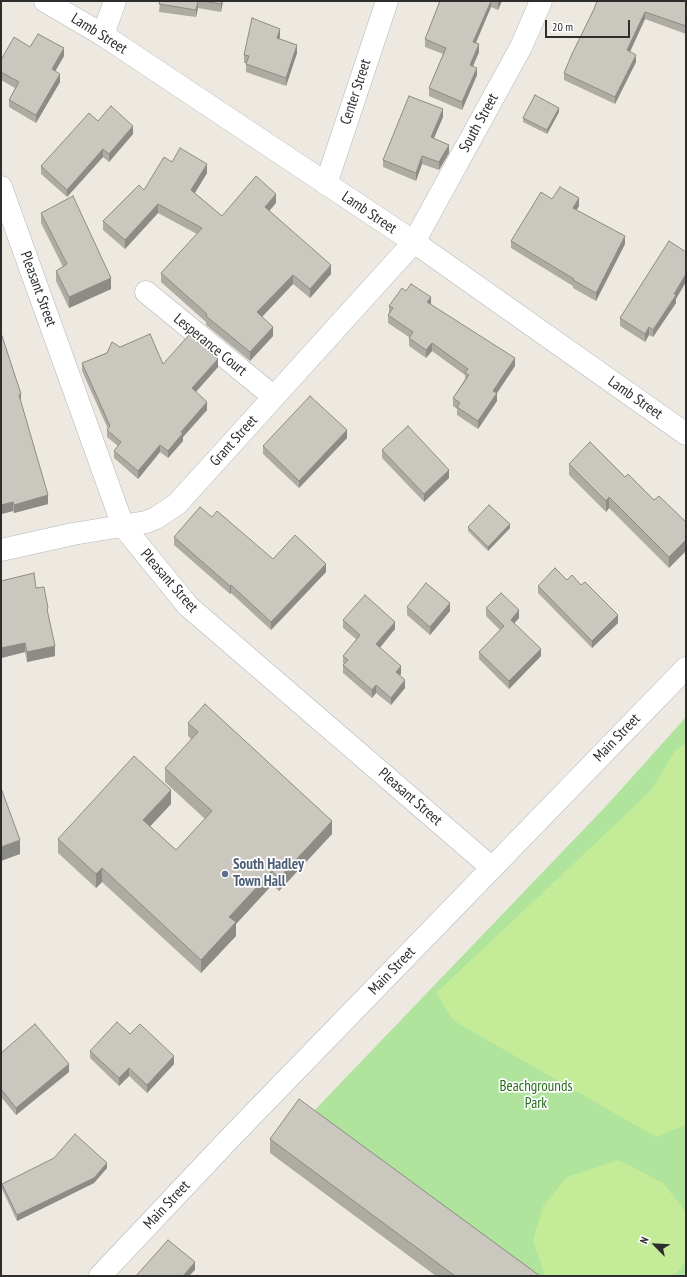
<!DOCTYPE html>
<html>
<head>
<meta charset="utf-8">
<style>
	body { margin:0 }
	#map { position:relative; width:687px; height:1277px; overflow:hidden; background:#eee9e0; font-family:"PT Sans Narrow",sans-serif }
	canvas { display:block }
	.frame { position:absolute; inset:0; border:2px solid #2d2d2d; pointer-events:none }
	.north { position:absolute; left:635px; top:1225px; width:40px; height:40px; -webkit-text-stroke:3px #fff; paint-order:stroke; rotate:294deg; font-size:11px; font-weight:700; line-height:16px; text-align:center; color:#2d2d2d }
	.north::after { content:''; display:block; margin:auto; width:14px; height:18px; background:#2d2d2d; clip-path:polygon(50% 0,100% 100%,50% 72%,0 100%) }
	.scale { position:absolute; left:545px; top:20px; width:85px; height:18px; box-sizing:border-box; border:2px solid #2d2d2d; border-top:0; padding-left:5px; font-size:12px; line-height:14px; white-space:nowrap; color:#2d2d2d; -webkit-text-stroke:3px #fff; paint-order:stroke }
</style>
</head>
<body>
<div id="map">
<canvas width="687" height="1277"></canvas>
<div class="frame"></div>
<div class="north">N</div>
<div class="scale">20 m</div>
</div>
<script>
const context = document.querySelector('canvas').getContext('2d');
context.lineJoin = 'round';
function fill(path, color) {
  context.fillStyle = color;
  context.fill(path, 'evenodd');
}
function shape(rows) {
  const path = new Path2D();
  for (const r of rows) {
    path.moveTo(r[0], r[1]);
    for (let i = 2; i < r.length; i += 2) path.lineTo(r[i], r[i + 1]);
  }
  return path;
}
function stroke(path, color, width, dash) {
  context.strokeStyle = color;
  context.lineWidth = width;
  context.lineCap = dash ? 'butt' : 'round';
  context.setLineDash(dash || []);
  context.stroke(path);
}
function drawText(font, color, halo, rows, align = 'center') {
  context.font = font + ' "PT Sans Narrow",sans-serif';
  context.lineWidth = 3.5;
  context.setLineDash([]);
  context.textBaseline = 'middle';
  context.strokeStyle = halo;
  context.fillStyle = color;
  for (const [text, x, y, turn = 0] of rows) {
    context.save();
    context.translate(x, y);
    context.rotate((+turn || 0) * Math.PI / 180);
    context.textAlign = isNaN(turn) ? turn : align;
    if (halo) context.strokeText(text, 0, 0);
    context.fillText(text, 0, 0);
    context.restore();
  }
}
const green = shape([
	[686,717,686,1276,527,1276,309,1116,608,804]
]);
const pitch = shape([
	[686,743,686,1125,656,1137,454,1021,436,993,623,817,651,790,675,751],
	[619,1160,663,1183,686,1212,686,1262,673,1276,545,1276,533,1240,543,1206,567,1177]
]);
const street = shape([
	[103,35,115,1],
	[326,184,387,1],
	[1,187,123,526,188,606,492,868],
	[146,292,274,397],
	[1,550,73,534,146,522,156,518,177,504,414,242,521,47,541,1]
]);
const secondary = shape([
	[45,1,103,35,414,242,686,434],
	[100,1276,231,1137,686,668]
]);
const wall = shape([
	[160,1,223,1,221,12,198,8,196,17,159,12],
	[440,1,502,1,498,10,491,7,476,43,479,52,473,66,477,75,462,110,429,96,429,88,443,54,425,47,425,39],
	[686,1,686,34,645,19,630,52,636,62,615,104,564,80,564,73,594,9],
	[280,36,280,39,297,53,286,86,246,72,246,63,244,63,244,55],
	[30,47,64,56,55,71,60,82,36,123,9,107,9,100,15,88,1,80,1,60],
	[559,112,547,134,523,122,523,118],
	[443,117,434,138,449,153,439,170,422,164,416,181,383,167,383,160],
	[98,121,133,134,109,162,103,157,67,197,41,174,41,166],
	[172,162,207,173,195,193,222,216,276,203,269,211,331,274,310,298,293,284,262,317,273,336,250,361,206,325,206,322,161,282,161,273,197,234,158,213,125,249,103,230,103,221,144,190],
	[552,199,579,206,576,210,625,244,596,301,573,288,573,286,511,248,511,241],
	[41,213,111,289,69,308,56,281,56,271,63,267,41,223],
	[406,291,431,304,515,366,497,393,497,401,478,429,457,415,457,409,453,406,453,398,465,379,465,375,432,351,426,358,409,346,409,337,388,323,388,315,389,313,389,306],
	[676,299,676,303,653,337,649,335,645,342,620,326,620,318],
	[120,347,163,364,218,367,196,392,207,410,183,437,183,441,168,458,160,452,138,479,114,458,114,451,118,446,107,437,107,430,108,429,82,371,82,363],
	[21,403,48,504,14,513,13,511,1,514],
	[347,438,299,488,263,454,263,446],
	[382,450,449,478,424,502,382,458],
	[569,464,625,477,654,500,686,522,669,568,609,508,606,512,569,475],
	[212,517,273,559,326,572,271,630,231,593,230,594,174,545,174,537],
	[468,527,510,528,488,551,468,531],
	[567,580,618,623,592,648,538,593,538,586],
	[1,581,36,588,48,614,55,656,27,662,25,652,1,658],
	[407,607,450,611,430,635,407,615],
	[486,608,519,618,514,623,541,656,509,689,479,659,479,652,500,630,486,616],
	[343,620,395,629,380,648,401,674,399,675,405,688,391,705,376,693,372,698,343,673,343,665,344,664,343,663,343,656,357,640,343,628],
	[188,723,332,834,279,891,272,885,236,924,236,936,201,973,102,882,96,888,58,853,58,839,171,804,150,826,176,850,205,819,165,782,165,768,192,740,188,736],
	[130,1034,174,1064,147,1093,129,1076,119,1086,90,1058,90,1051],
	[1,1053,69,1072,16,1115,1,1097],
	[270,1139,540,1276,436,1276,270,1153],
	[107,1168,94,1183,17,1221,2,1189,2,1184]
]);
const shadedWall = shape([
	[198,1,198,8,196,17,196,10],
	[222,1,223,1,221,12,221,4],
	[491,1,491,7,473,49,473,42],
	[499,1,502,1,498,10,498,2],
	[645,12,645,19,627,58,627,50],
	[280,29,280,36,277,46,277,38],
	[479,44,479,52,470,73,470,65],
	[297,45,297,53,286,86,286,78],
	[64,48,64,56,52,77,52,69],
	[636,55,636,62,615,104,615,97],
	[477,68,477,75,462,110,462,102],
	[60,74,60,82,36,123,36,115],
	[559,108,559,112,547,134,547,130],
	[443,109,443,117,431,145,431,137],
	[133,126,133,134,109,162,109,154],
	[449,145,449,153,439,170,439,162],
	[103,149,103,157,67,197,67,190],
	[422,156,422,164,416,181,416,173],
	[207,164,207,173,191,199,191,190],
	[276,194,276,203,265,216,265,207],
	[579,198,579,206,573,216,573,208],
	[158,204,158,213,125,249,125,240],
	[625,236,625,244,596,301,596,293],
	[331,265,331,274,310,298,310,289],
	[686,274,686,282,676,299,676,303,653,337,653,330,674,294],
	[293,275,293,284,257,322,257,312],
	[111,278,111,289,69,308,69,297],
	[431,297,431,305,427,302],
	[273,327,273,336,250,361,250,352],
	[649,327,649,335,645,342,645,334],
	[432,343,432,351,426,358,426,350],
	[515,358,515,366,493,399,493,391],
	[218,359,218,367,192,396,192,388],
	[497,393,497,401,478,429,478,421],
	[21,394,21,403,19,395],
	[207,402,207,410,183,437,183,441,168,458,168,451,181,432],
	[347,430,347,438,299,488,299,481],
	[160,445,160,452,138,479,138,471],
	[449,470,449,478,424,502,424,494],
	[48,495,48,504,14,513,14,505],
	[609,497,609,508,606,512,606,501],
	[13,502,13,511,1,514,1,505],
	[510,524,510,528,488,551,488,547],
	[686,540,686,551,669,568,669,557],
	[326,564,326,572,271,630,271,622],
	[231,585,231,593,230,594,230,586],
	[450,603,450,611,430,635,430,627],
	[519,610,519,618,511,627,511,620],
	[618,615,618,623,592,648,592,641],
	[395,622,395,629,376,652,376,644],
	[25,643,25,652,1,658,1,648],
	[55,646,55,656,27,662,27,652],
	[541,649,541,656,509,689,509,681],
	[401,666,401,674,396,680,396,672],
	[405,680,405,688,391,705,391,698],
	[376,685,376,693,372,698,372,690],
	[171,790,171,804,143,834,143,820],
	[332,821,332,834,279,891,279,878],
	[20,840,20,854,1,861,1,847],
	[102,868,102,882,96,888,96,874],
	[272,871,272,885,236,924,236,936,201,973,201,960,229,917],
	[174,1056,174,1064,147,1093,147,1085],
	[69,1064,69,1072,16,1115,16,1108],
	[129,1068,129,1076,119,1086,119,1078],
	[107,1163,107,1168,94,1183,17,1221,17,1215],
	[195,1262,195,1270,189,1276,183,1276]
]);
const building = shape([
	[160,1,198,1,196,10,159,4,160,1],
	[202,1,222,1,221,4,202,1],
	[440,1,491,1,473,42,479,44,470,65,477,68,462,102,429,88,446,48,425,39,440,1],
	[597,1,686,1,686,26,645,12,627,50,636,55,615,97,564,73,572,54,594,9,597,1],
	[252,18,280,29,277,38,297,45,286,78,246,64,249,56,244,55,252,18],
	[38,34,64,48,52,69,60,74,36,115,9,100,19,82,1,72,1,60,14,37,30,47,38,34],
	[535,95,559,108,547,130,523,118,535,95],
	[409,96,443,109,431,137,449,145,439,162,422,156,416,173,383,160,409,96],
	[111,106,133,126,109,154,103,149,67,190,41,166,89,113,98,121,111,106],
	[180,148,207,164,191,190,222,216,256,176,276,194,265,207,331,265,310,289,293,275,257,312,273,327,250,352,206,316,207,314,161,273,202,228,158,204,125,240,103,221,139,185,144,190,164,157,172,162,180,148],
	[560,187,579,198,573,208,625,236,596,293,573,280,574,279,511,241,541,192,552,199,560,187],
	[73,196,111,278,69,297,56,271,67,264,41,213,73,196],
	[669,241,686,252,686,274,674,294,676,295,653,330,649,327,645,334,620,318,669,241],
	[411,284,431,297,427,302,515,358,493,391,497,393,478,421,457,407,460,403,453,398,469,375,465,373,468,369,432,343,426,350,409,338,413,332,388,315,393,308,389,306,402,288,406,291,411,284],
	[1,333,21,394,19,395,48,495,14,505,13,502,1,505,1,333],
	[150,334,163,364,189,335,218,359,192,388,207,402,181,432,183,433,168,451,160,445,138,471,114,451,121,442,107,430,110,426,82,363,107,353,112,342,120,347,150,334],
	[310,396,347,430,299,481,263,446,310,396],
	[408,426,449,470,424,494,382,450,408,426],
	[590,442,625,477,628,474,654,500,659,496,686,522,686,540,669,557,609,497,606,501,569,464,590,442],
	[489,505,510,524,488,547,468,527,489,505],
	[200,507,212,517,217,511,273,559,295,535,326,564,271,622,231,585,230,586,174,537,200,507],
	[555,568,567,580,572,575,581,585,585,582,618,615,592,641,538,586,555,568],
	[34,573,36,588,44,587,48,608,47,609,55,646,27,652,25,643,1,648,1,581,34,573],
	[426,583,450,603,430,627,407,607,426,583],
	[501,593,519,610,511,620,541,649,509,681,479,652,504,626,486,608,501,593],
	[365,595,395,622,376,644,401,666,396,672,405,680,391,698,376,685,372,690,343,665,348,660,343,656,360,635,343,620,365,595],
	[205,704,332,821,279,878,272,871,229,917,236,922,201,960,102,868,96,874,58,839,134,756,171,790,143,820,176,850,212,811,165,768,198,732,188,723,205,704],
	[1,788,20,840,1,847,1,788],
	[117,1022,130,1034,140,1024,174,1056,147,1085,129,1068,119,1078,90,1051,117,1022],
	[35,1024,69,1064,16,1108,1,1089,1,1053,35,1024],
	[299,1099,540,1276,455,1276,270,1139,299,1099],
	[75,1134,107,1163,94,1178,17,1215,2,1184,54,1158,75,1134],
	[168,1240,195,1262,183,1276,136,1276,168,1240]
]);
const markers = [
	[225,874,4,"#5c6f8a"]
];
const streetNames = [
	["Lamb Street",99,34,32],
	["Center Street",356,92,-72],
	["South Street",479,123,-61],
	["Lamb Street",369,213,34],
	["Pleasant Street",38,289,70],
	["Lesperance Court",210,345,39],
	["Lamb Street",635,398,35],
	["Grant Street",234,441,-48],
	["Pleasant Street",169,581,49],
	["Main Street",617,738,-46],
	["Pleasant Street",410,797,41],
	["Main Street",392,971,-46],
	["Main Street",167,1205,-47]
];
const serviceNames = [
	["South Hadley",233,865],
	["Town Hall",233,882]
];
const parkNames = [
	["Beachgrounds",536,1087],
	["Park",536,1104]
];
fill(green, '#b0e49c');
fill(pitch, '#c3eb98');
stroke(street, '#b3b5c0', 23);
stroke(secondary, '#b3b5c0', 23);
stroke(street, '#fff', 22);
stroke(secondary, '#fff', 22);
fill(wall, '#aeaba3');
fill(shadedWall, '#8d8b85');
fill(building, '#cac7be');
stroke(building, '#8d8b85', 1);
for (const [x, y, r, color] of markers) {
  const dot = new Path2D();
  dot.arc(x, y, r, 0, 2 * Math.PI);
  context.fillStyle = color;
  context.fill(dot);
  stroke(dot, '#fff', 1.5);
}
drawText('15px', '#2d2d2d', '#fff', streetNames);
drawText('bold 15px', '#4e5e75', '#fff', serviceNames, 'left');
drawText('15px', '#276c1b', '#fff', parkNames);
</script>
</body>
</html>
